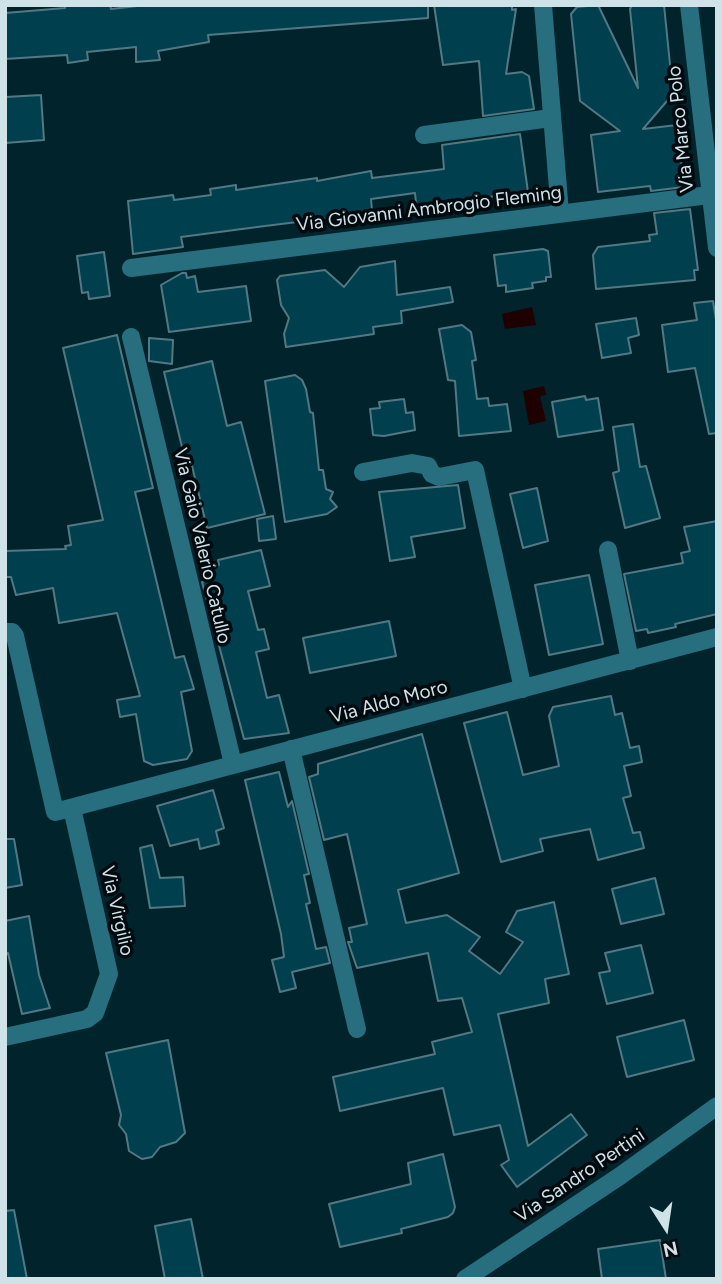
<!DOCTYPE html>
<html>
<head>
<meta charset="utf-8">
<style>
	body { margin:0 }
	#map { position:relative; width:722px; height:1284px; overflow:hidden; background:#00232c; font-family:Figtree,sans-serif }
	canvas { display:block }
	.frame { position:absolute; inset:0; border:7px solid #cee2e8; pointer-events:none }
	.north { position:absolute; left:631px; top:1193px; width:70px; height:70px; -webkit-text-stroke:5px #000a0e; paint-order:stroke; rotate:168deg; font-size:19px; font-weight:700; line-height:28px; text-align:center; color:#cee2e8 }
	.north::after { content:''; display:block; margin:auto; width:24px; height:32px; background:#cee2e8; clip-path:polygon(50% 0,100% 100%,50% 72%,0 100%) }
</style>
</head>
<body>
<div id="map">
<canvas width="722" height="1284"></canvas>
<div class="frame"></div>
<div class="north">N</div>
</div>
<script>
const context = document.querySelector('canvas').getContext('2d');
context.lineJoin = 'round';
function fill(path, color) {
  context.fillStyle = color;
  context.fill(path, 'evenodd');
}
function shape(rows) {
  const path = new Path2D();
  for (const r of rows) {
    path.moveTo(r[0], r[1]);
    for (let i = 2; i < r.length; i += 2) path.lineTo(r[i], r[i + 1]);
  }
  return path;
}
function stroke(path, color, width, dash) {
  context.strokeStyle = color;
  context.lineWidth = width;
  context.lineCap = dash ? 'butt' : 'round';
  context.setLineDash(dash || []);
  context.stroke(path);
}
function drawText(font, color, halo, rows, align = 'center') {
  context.font = font + ' Figtree,sans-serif';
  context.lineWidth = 7;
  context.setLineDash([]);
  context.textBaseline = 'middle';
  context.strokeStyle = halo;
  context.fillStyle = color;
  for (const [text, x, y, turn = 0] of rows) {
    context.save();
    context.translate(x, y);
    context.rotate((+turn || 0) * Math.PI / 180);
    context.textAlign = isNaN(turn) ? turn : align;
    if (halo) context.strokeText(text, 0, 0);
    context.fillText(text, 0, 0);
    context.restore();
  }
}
const water = shape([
	[532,307,536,325,505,329,502,314],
	[544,386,546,395,540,396,546,421,529,425,523,391]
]);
const building = shape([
	[65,5,110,5,111,9,146,5,428,5,428,18,208,35,209,42,158,51,160,60,136,62,136,47,87,52,88,60,68,63,67,55,5,59,5,13,65,8,65,5],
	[434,5,512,5,512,10,516,9,506,74,522,72,529,76,534,109,483,116,479,61,443,65,434,5],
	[598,5,638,88,630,9,632,5,664,5,673,94,643,129,677,125,684,187,651,191,650,186,598,192,591,135,620,131,580,101,571,14,577,7,598,5],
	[41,95,44,140,5,143,5,97,41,95],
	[520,134,528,192,465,200,466,207,417,213,415,193,371,199,373,221,347,225,346,216,265,226,181,237,183,247,133,254,128,201,173,195,174,200,211,195,210,189,236,185,236,190,317,178,317,181,371,171,372,178,444,169,442,145,520,134],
	[690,209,698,270,694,270,695,280,596,289,593,255,598,247,650,241,649,235,657,234,654,213,690,209],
	[543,249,548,251,551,277,546,277,546,281,532,283,533,288,506,292,506,285,498,286,494,255,543,249],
	[104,252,110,296,89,299,88,292,82,293,77,256,104,252],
	[395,261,397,295,450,287,453,302,401,311,402,323,373,327,374,334,286,347,284,334,289,318,281,305,277,280,280,276,325,270,344,287,360,267,395,261],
	[182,273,186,273,187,278,195,276,198,292,246,286,251,321,169,332,161,285,182,273],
	[713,301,717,326,717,433,709,434,695,368,668,372,662,325,697,320,694,303,713,301],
	[636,318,639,335,628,338,631,353,602,358,596,324,636,318],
	[462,325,471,332,476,360,472,361,477,399,488,398,489,406,507,404,511,431,459,436,455,381,448,380,439,329,462,325],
	[117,335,153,488,135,492,175,658,184,656,194,689,181,692,192,751,187,759,153,765,144,761,136,714,120,717,117,700,140,696,117,613,59,623,53,588,16,595,11,577,5,577,5,551,66,549,65,546,71,545,68,526,103,520,63,348,117,335],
	[149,338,173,340,172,364,149,361,149,338],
	[212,361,227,426,241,422,265,514,207,528,192,466,187,468,164,372,212,361],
	[295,375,302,380,306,389,310,412,313,413,319,470,323,470,326,489,333,492,330,499,337,507,327,514,285,522,265,381,295,375],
	[585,396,586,400,598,398,603,430,558,437,552,402,585,396],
	[404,399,406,413,413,412,415,430,384,436,373,435,370,409,380,408,379,402,404,399],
	[633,424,640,467,646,466,660,518,625,528,613,473,619,471,613,427,633,424],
	[458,485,465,528,411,537,415,557,390,561,379,492,458,485],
	[537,488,548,541,523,548,510,494,537,488],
	[273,516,276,539,259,541,257,519,273,516],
	[717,521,717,614,675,624,676,627,648,633,647,629,636,631,624,574,683,563,681,553,690,551,684,527,717,521],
	[261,550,270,586,248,591,258,630,264,629,269,649,256,652,267,698,279,695,289,733,244,739,202,582,206,581,204,569,219,565,218,560,261,550],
	[589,575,603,644,549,655,535,585,589,575],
	[389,621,396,656,310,673,303,638,389,621],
	[611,696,615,715,622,713,630,748,639,746,642,762,624,766,631,796,623,798,633,833,640,832,644,848,598,860,590,829,540,839,543,851,501,862,464,723,507,712,523,775,559,766,549,716,553,707,611,696],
	[422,734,459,873,398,890,406,923,447,915,480,937,469,951,500,974,523,942,506,932,517,911,554,902,569,974,545,979,549,1003,498,1014,528,1146,571,1114,587,1135,517,1187,501,1165,509,1160,500,1125,454,1135,443,1088,340,1111,333,1077,435,1054,432,1042,472,1032,462,998,438,1001,428,953,357,968,348,942,352,942,349,928,367,924,347,834,324,840,309,777,318,774,318,764,422,734],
	[279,772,288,807,292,801,309,874,304,875,310,903,306,904,316,949,326,947,330,963,292,972,296,988,280,992,272,960,284,957,281,934,245,780,279,772],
	[213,790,224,828,216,831,219,844,200,849,198,839,170,846,157,806,213,790],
	[5,839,14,839,22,885,5,888,5,839],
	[152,845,160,878,183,877,185,906,150,908,140,848,152,845],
	[655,878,664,914,621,924,612,889,655,878],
	[29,916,39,975,50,1008,22,1014,8,953,5,954,5,921,29,916],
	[641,945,653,993,607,1004,599,973,610,971,605,953,641,945],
	[684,1020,694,1060,627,1077,617,1037,684,1020],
	[168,1040,185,1133,176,1142,160,1147,152,1157,142,1159,129,1151,126,1134,119,1125,121,1115,106,1053,168,1040],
	[443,1154,455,1207,453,1213,448,1217,401,1229,402,1233,340,1247,329,1204,411,1184,408,1163,443,1154],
	[14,1210,27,1279,5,1279,5,1211,14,1210],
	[191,1219,203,1279,165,1279,155,1226,191,1219],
	[660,1240,666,1279,602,1279,598,1249,660,1240]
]);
const minor = shape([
	[543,5,560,213],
	[689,5,717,248],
	[424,135,551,118],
	[131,268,717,194],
	[131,337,233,764],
	[363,472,412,463,428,466,432,474,439,477,475,470,523,689],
	[608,550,630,661],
	[5,632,12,632,15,636,55,812,717,637],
	[291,749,357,1029],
	[5,1037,87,1019,95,1013,109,974,72,808],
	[465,1279,620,1176,717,1106]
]);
const streetNames = [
	["Via Marco Polo",681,129,-96],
	["Via Giovanni Ambrogio Fleming",429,209,-7],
	["Via Gaio Valerio Catullo",202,546,77],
	["Via Aldo Moro",389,702,-15],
	["Via Virgilio",117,911,77],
	["Via Sandro Pertini",580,1176,-34]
];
fill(water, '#1f0001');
fill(building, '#00404e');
stroke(building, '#527883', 2);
stroke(minor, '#276e7f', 18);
drawText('19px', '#cee2e8', '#000a0e', streetNames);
</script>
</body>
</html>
